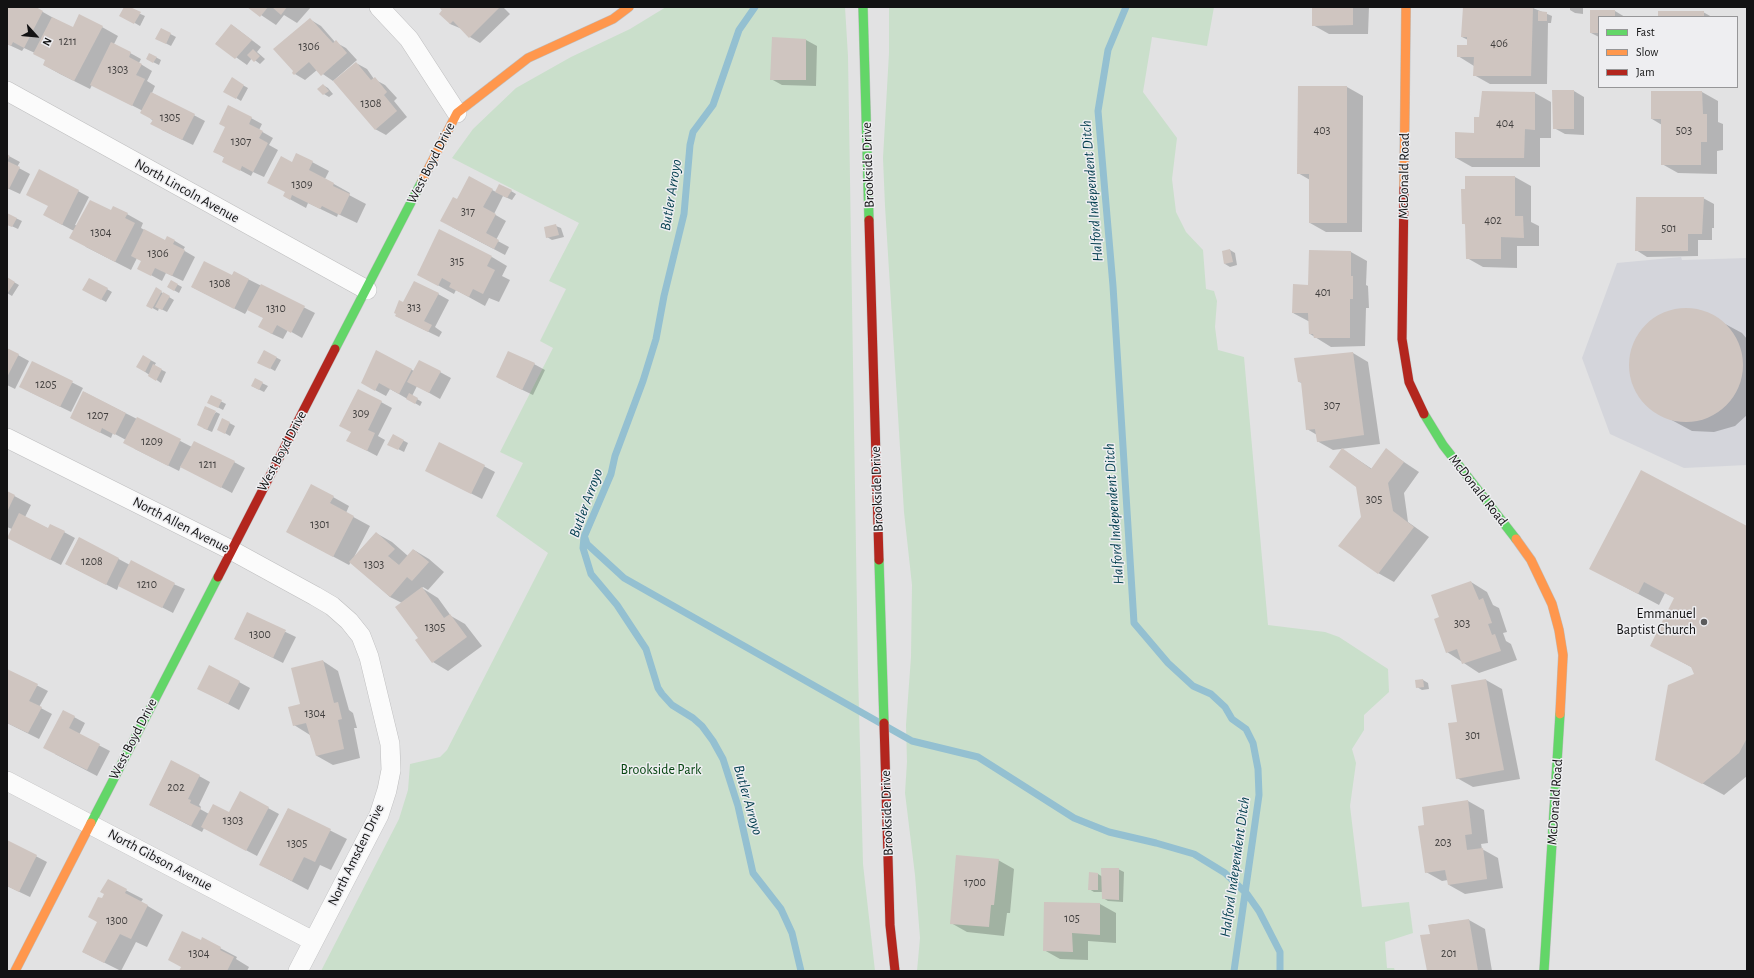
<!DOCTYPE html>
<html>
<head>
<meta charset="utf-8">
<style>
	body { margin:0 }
	#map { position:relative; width:1754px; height:978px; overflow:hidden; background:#e2e2e3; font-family:"Alegreya Sans",sans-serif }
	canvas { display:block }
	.frame { position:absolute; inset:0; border:8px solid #121213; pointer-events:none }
	.legend { position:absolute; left:1598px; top:16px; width:140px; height:72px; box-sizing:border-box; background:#eeeef1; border:1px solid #969698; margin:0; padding:5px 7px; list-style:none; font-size:12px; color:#121213 }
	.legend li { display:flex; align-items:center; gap:8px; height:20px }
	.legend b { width:20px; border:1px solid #969698 }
	.north { position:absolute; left:16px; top:16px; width:40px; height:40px; -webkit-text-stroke:3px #eeeef1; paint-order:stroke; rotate:117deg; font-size:11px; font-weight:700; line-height:16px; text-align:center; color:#121213 }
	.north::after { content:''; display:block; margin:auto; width:14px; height:18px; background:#121213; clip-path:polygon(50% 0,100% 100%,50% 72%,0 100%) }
</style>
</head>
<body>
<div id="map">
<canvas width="1754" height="978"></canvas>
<div class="frame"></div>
<ul class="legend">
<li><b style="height:5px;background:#63d668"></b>Fast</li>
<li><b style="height:5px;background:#ff974d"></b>Slow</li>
<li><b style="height:5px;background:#b3261e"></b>Jam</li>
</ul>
<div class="north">N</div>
</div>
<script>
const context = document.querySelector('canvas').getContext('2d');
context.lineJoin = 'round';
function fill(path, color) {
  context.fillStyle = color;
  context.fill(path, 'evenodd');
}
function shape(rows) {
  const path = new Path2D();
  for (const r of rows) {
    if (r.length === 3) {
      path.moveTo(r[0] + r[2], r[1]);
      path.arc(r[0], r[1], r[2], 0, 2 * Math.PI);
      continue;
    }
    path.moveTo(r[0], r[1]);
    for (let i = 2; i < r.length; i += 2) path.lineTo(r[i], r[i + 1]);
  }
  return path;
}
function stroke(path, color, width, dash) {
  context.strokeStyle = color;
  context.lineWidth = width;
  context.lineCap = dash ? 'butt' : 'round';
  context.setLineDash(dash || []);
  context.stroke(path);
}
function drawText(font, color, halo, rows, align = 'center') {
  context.font = font + ' "Alegreya Sans",sans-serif';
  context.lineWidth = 3;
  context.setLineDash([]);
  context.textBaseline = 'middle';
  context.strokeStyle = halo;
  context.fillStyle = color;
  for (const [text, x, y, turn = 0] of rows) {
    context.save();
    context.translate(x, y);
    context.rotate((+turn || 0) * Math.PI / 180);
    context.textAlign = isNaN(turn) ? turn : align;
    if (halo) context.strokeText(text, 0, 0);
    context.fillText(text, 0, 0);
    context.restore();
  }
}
const built = shape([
	[1681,257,1682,260,1747,258,1747,465,1684,468,1610,434,1582,358,1617,263]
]);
const green = shape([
	[666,7,845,7,848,56,858,672,863,864,875,971,321,971,399,819,408,790,410,764,440,757,447,750,548,553,496,516,523,463,500,452,553,348,540,341,566,289,549,281,579,223,452,158,473,129,516,88,571,57,630,29],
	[889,7,1214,7,1207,46,1152,37,1143,92,1177,138,1172,179,1176,212,1186,232,1203,250,1206,289,1214,291,1217,301,1215,327,1218,350,1244,357,1268,625,1325,632,1339,637,1388,669,1389,692,1364,715,1364,730,1352,749,1356,763,1350,806,1362,907,1409,902,1413,933,1385,942,1387,968,1394,968,1395,971,917,971,920,938,915,875,905,793,907,762,906,725,911,657,912,585,904,512,885,206,883,158,889,53]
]);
const shadow = shape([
	[7,7,34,7,73,29,102,27,118,36,114,44,141,59,139,63,152,71,147,81,155,86,152,93,205,121,193,145,162,130,143,111,92,85,90,89,60,74,44,65,46,60,35,53,24,48,22,51,7,44],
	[125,7,145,16,140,26,121,15],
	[249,7,311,7,297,23,284,15,276,25],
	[440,7,503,7,510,14,480,43,470,37,462,29,450,24],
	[1313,7,1369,7,1368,34,1329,34,1313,25],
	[1570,7,1583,7,1583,14,1575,13,1570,10],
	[1533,8,1552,16,1551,23,1548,23,1547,84,1490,84,1474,75,1474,66,1458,56,1468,46,1468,40,1462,37],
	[1591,11,1615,11,1625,17,1599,17,1599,37,1591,33],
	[1703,12,1712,17,1659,17],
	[311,20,321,26,335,42,346,48,357,60,333,81,317,70,305,80,295,74],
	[232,25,261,47,257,52,265,59,260,64,252,58,247,65,216,43],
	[161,29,176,37,171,46,157,39],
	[773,38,806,40,817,46,816,86,782,85,771,79],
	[150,54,161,60,159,65,147,59],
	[356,63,367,69,374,79,385,85,397,98,394,101,407,117,386,135,375,129],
	[232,79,248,88,241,101,225,91],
	[323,85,328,88,333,94,329,97,324,94],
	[1347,87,1363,96,1362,232,1326,232,1310,223,1310,180,1298,173],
	[1574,91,1584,97,1584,135,1565,134,1554,128],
	[1483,92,1535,93,1551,102,1551,138,1540,138,1540,167,1472,167,1456,158,1475,134,1480,118],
	[1652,92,1702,92,1718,101,1718,122,1723,124,1723,150,1717,151,1717,174,1678,173,1662,164,1662,125,1652,119],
	[229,106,262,124,259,130,273,138,269,145,278,150,264,177,253,172,251,176,234,167,225,158,214,151,226,127],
	[297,154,329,171,325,179,350,193,349,195,366,204,357,223,338,214,337,217,308,203,306,208,284,196],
	[7,155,20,162,17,167,30,174,20,194,7,188],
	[39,170,89,197,75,225,79,226,111,212,127,214,143,223,141,228,150,233,165,241,175,241,185,247,183,250,195,257,183,281,166,273,162,281,149,274,142,261,137,258,131,270,86,247,74,231,55,221],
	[1466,177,1515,177,1531,186,1531,222,1539,226,1539,246,1517,246,1517,268,1483,267,1467,258,1466,225,1463,223],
	[469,178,496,192,511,191,516,194,512,200,503,196,494,214,506,221,496,240,509,247,505,255,452,227,457,200],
	[1703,198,1714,204,1714,228,1712,228,1712,240,1698,240,1698,256,1647,257,1636,250],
	[7,214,22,221,18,229,7,224],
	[556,226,561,228,564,237,552,240,547,237],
	[1230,250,1235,253,1237,265,1230,267,1225,264],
	[1310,251,1351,252,1367,261,1366,285,1368,286,1369,308,1366,308,1365,346,1331,347,1310,334,1310,322,1293,313,1309,286],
	[492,257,507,266,502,276,510,280,499,302,489,298,485,306,456,290,454,294,419,275],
	[234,272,315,313,302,338,288,330,283,339,270,333,264,318,248,309,245,314,192,287,232,276],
	[7,278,19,285,12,296,7,293],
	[90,279,112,292,106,302,84,290],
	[171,281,182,287,179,293,168,287],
	[156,289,174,300,167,312,159,308,158,311,147,305],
	[438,294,449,300,435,327,442,332,439,337,396,316,403,304],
	[1679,309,1701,311,1742,333,1747,339,1747,415,1735,426,1714,432,1692,431,1651,409,1637,392,1631,371,1632,350,1642,330,1658,316],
	[7,349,29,361,15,389,7,385],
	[264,351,281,360,275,371,259,362],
	[376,352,414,371,440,372,451,378,440,399,417,386,412,396,422,402,420,406,390,389,386,396,373,389],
	[1353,353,1368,362,1380,444,1333,450,1317,441,1317,435,1307,429,1302,383,1299,382],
	[143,356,156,363,154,366,166,372,161,383,138,367],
	[32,362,83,388,71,412,30,392],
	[534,364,545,370,533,395,508,383],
	[256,380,268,386,264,392,252,386],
	[84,392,192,447,234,462,245,468,232,493,181,466,179,471,135,449,126,440,113,433,111,438,81,423],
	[211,396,226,404,223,410,208,402],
	[381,402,392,408,378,436,385,440,377,456,358,446,352,432],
	[216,412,220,414,212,432,203,428],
	[222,419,235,426,230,436,223,432],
	[393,435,408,443,404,452,394,447],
	[440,443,495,472,482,499,437,476],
	[1342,449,1372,469,1386,450,1419,472,1404,493,1408,522,1429,537,1394,582,1378,573,1362,517,1357,487],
	[7,492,31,505,25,517,49,529,51,525,75,538,61,565,18,543,12,529,7,527],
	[333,497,349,506,346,513,370,526,354,557,376,533,392,542,408,556,414,550,429,559,444,572,428,590,423,587,422,588,438,598,451,616,465,624,482,646,448,671,433,662,402,603,390,597,351,562,349,565,304,541],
	[1747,527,1747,776,1724,795,1657,759,1695,674,1693,668,1651,645,1675,598,1665,593,1659,605,1591,569],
	[79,538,130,565,185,589,173,613,119,585,117,590,66,564],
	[1471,582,1487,592,1493,605,1499,608,1507,632,1503,633,1506,641,1511,644,1517,660,1479,673,1447,652,1440,617],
	[248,614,296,637,283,663,245,644],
	[323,661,338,671,349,710,353,713,357,728,354,728,360,758,333,765,317,756,310,735,294,725],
	[210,666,250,688,239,710,209,694],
	[7,670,48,691,39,707,52,714,39,739,7,723],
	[1423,680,1428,683,1429,689,1422,690,1417,687],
	[1486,680,1502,689,1520,779,1473,787,1457,778,1458,722],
	[63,711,85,723,79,735,110,751,97,776,55,754],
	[172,761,210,782,199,805,201,807,200,809,209,814,229,814,268,808,279,814,257,856,204,828,202,832,150,805],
	[1468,801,1484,810,1488,843,1481,844,1482,849,1498,858,1503,888,1465,894,1449,885,1448,880,1442,881,1426,872,1426,826],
	[288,809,347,839,331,870,320,865,308,890,261,865],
	[7,841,47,862,30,897,7,886],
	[998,860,1014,869,1010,913,1007,913,1004,936,967,932,951,923],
	[1118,869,1124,872,1123,902,1108,901,1103,898,1103,892,1094,892,1089,889,1090,874,1098,874,1103,877],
	[108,881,143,899,141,902,163,915,147,947,136,942,121,971,83,952,98,922],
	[1100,904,1116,913,1116,943,1088,941,1088,960,1060,959,1044,950],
	[1469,920,1485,929,1492,971,1428,971,1431,935,1429,925],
	[203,939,237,957,236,959,249,967,247,971,180,971]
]);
const stream = shape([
	[755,7,739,30,713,105,693,132,690,145,684,214,664,296,656,339,643,381,615,456,611,474,584,537,583,548,591,574,617,605,646,649,658,688,662,694,672,705,693,718,702,726,713,741,723,759,738,806,753,873,781,909,792,933,801,971],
	[1126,7,1108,50,1098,111,1113,286,1134,623,1168,663,1193,686,1211,694,1225,707,1232,719,1246,729,1253,743,1258,769,1259,795,1234,971],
	[585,538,587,544,624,578,912,741,978,757,1074,818,1109,832,1156,843,1194,854,1225,873,1247,894,1259,911,1280,952,1280,971]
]);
const building = shape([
	[7,7,36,7,43,11,24,48,13,42,11,46,7,44],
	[124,7,130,7,141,12,134,24,119,16],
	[247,7,268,7,260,17],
	[272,7,287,7,281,15],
	[439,7,500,7,469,38,453,21,450,24,439,14,442,10],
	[1312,7,1353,7,1353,25,1312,26],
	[1463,7,1533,7,1531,76,1473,76,1474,57,1457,57,1457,45,1467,45,1467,37,1461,37],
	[1590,10,1615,10,1615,17,1599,17,1599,33,1590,33],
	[1538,11,1547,12,1547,21,1538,21],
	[1658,11,1704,11,1704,17,1658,17],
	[79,14,103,26,74,81,43,65,45,60,33,54,52,17,73,27],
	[310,18,333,43,336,40,347,53,321,76,309,62,294,75,292,73,293,71,273,49],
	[231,24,252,40,235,59,215,44],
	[161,28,171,33,166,44,155,39],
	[772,37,806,39,806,80,770,80],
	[111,42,131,52,129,57,142,64,136,75,145,79,132,106,90,85],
	[253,49,260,56,254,62,247,55],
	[149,53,157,57,153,63,146,59],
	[356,62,371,80,375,77,387,92,384,95,397,111,375,130,333,81],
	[232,77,244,85,236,99,223,92],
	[323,84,329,91,323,95,317,89],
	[1298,86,1347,86,1347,223,1309,223,1309,174,1297,174],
	[1552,90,1574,90,1574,129,1553,129],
	[1482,91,1535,92,1535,130,1525,129,1524,158,1455,158,1455,132,1474,133,1474,117,1479,117],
	[1651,91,1702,91,1703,114,1707,114,1707,142,1701,142,1701,165,1661,165,1661,119,1651,119],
	[151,92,195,114,182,140,150,124,153,120,140,113],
	[228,105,252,117,249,124,263,131,259,138,268,143,253,172,242,166,240,171,222,162,224,157,213,152,225,127,219,124],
	[296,153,313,161,309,170,334,183,333,186,350,194,340,215,322,206,320,209,292,195,290,200,283,196,285,192,267,183,281,156,292,162],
	[7,154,10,156,7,161,20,167,9,189,7,188],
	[39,169,79,190,62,225,43,215,48,206,26,195],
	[469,176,493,189,483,207,496,214,486,233,499,240,494,249,440,221,453,197,457,199],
	[1465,176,1515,176,1515,216,1523,216,1524,238,1501,237,1501,259,1466,259,1465,224,1462,224,1461,189,1465,189],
	[499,184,512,190,507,198,495,192],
	[1636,197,1704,197,1702,234,1688,234,1688,251,1635,251],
	[90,200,111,210,113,206,128,213,125,218,135,223,115,262,69,238],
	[7,213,17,218,12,227,7,225],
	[556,224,559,235,546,238,544,227],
	[144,229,165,240,167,236,175,240,173,244,185,250,172,276,155,268,151,276,137,269,141,261,131,256],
	[439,229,492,256,487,266,495,270,483,294,473,289,469,297,449,287,451,283,442,278,438,286,417,275],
	[1230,249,1233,262,1224,264,1222,251],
	[1309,250,1351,251,1351,276,1353,276,1353,299,1350,299,1350,338,1314,338,1313,334,1309,334,1308,313,1292,313,1293,284,1308,285],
	[204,261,232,275,234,271,249,279,234,309,191,287],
	[7,277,15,282,7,294],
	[89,278,108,288,101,300,82,290],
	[171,280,178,284,174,291,167,287],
	[414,281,439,293,424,321,432,325,428,332,395,316,396,314,394,313,399,300,403,302],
	[261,284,305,306,291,333,277,325,272,334,258,327,263,318,247,310],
	[156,287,162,291,152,309,146,306],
	[163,292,170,296,162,310,155,307],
	[1686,365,57],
	[7,348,19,354,7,377],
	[264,350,277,357,270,369,257,363],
	[376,350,412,369,399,394,379,383,375,391,361,383],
	[508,351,535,363,522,390,496,377],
	[1353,352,1364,435,1317,442,1315,429,1306,430,1301,382,1298,382,1294,358],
	[143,355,151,360,145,372,136,367],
	[419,360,441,371,429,393,407,382],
	[32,361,73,381,60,407,19,387],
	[153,364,162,369,156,381,148,376],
	[255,378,263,382,259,390,251,386],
	[358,389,382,401,368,430,375,433,367,451,346,441,351,432,339,426],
	[83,391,126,413,115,435,102,428,100,433,70,418],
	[409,393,418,398,415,404,406,399],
	[211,395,222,400,218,408,207,403],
	[205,406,216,411,207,430,197,425],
	[137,417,181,439,168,466,123,443],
	[222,418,230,422,225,434,217,430],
	[393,434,404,440,398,450,387,445],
	[194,441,235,461,221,488,180,467],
	[439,442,485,465,471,494,425,471],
	[1342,448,1371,469,1386,448,1404,462,1388,483,1393,511,1414,527,1378,574,1338,546,1361,517,1356,487,1329,467],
	[1641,470,1747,526,1747,738,1739,753,1702,784,1655,760,1668,685,1694,674,1691,667,1650,646,1674,598,1644,582,1638,594,1589,569],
	[311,484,334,496,330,503,354,516,333,557,286,532],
	[7,491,15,495,7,512],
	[19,513,48,528,50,524,65,531,50,560,7,538],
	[376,532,395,549,388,556,399,565,413,549,429,562,412,581,407,577,390,597,349,562],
	[79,537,119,558,106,585,65,564],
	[131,560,175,583,162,608,118,586],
	[1471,581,1479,600,1483,598,1492,623,1488,624,1492,635,1495,634,1501,651,1462,664,1457,649,1446,653,1434,619,1439,617,1431,595],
	[422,587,444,618,450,614,467,637,432,663,415,640,418,638,395,607],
	[247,612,286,630,273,658,234,639],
	[323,660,334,703,338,702,342,719,338,720,344,749,316,756,306,723,293,726,288,707,300,704,291,668],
	[209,665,240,681,228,704,197,689],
	[7,669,38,684,29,701,42,707,28,733,7,723],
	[1423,679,1424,687,1416,688,1415,680],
	[1486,679,1504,770,1456,779,1448,723,1457,722,1451,685],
	[63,710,75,716,69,728,100,744,87,770,43,748],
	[171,760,200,775,188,799,191,800,190,803,201,808,191,826,149,805],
	[240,791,269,807,246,851,201,827,213,804,229,812],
	[1468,800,1472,834,1465,835,1467,850,1483,848,1487,879,1448,885,1445,870,1425,873,1418,826,1424,825,1422,807],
	[288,808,331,829,315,862,304,857,292,881,259,865],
	[7,840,37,855,19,892,7,886],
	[956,855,999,859,994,905,991,905,989,927,950,924],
	[1101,868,1119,868,1119,900,1102,899],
	[1089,872,1098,873,1098,890,1088,890],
	[108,879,127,889,125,893,148,905,131,939,120,934,104,963,82,952,97,922,88,917,98,897,102,898,104,894,100,892],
	[1044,902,1100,903,1100,935,1072,933,1073,952,1043,951],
	[1469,919,1478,971,1427,971,1420,935,1430,934,1428,925],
	[182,931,201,940,202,937,221,947,220,950,234,957,227,971,179,971,181,967,168,960]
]);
const street = shape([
	[379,7,409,39,457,113],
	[7,91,367,290],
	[7,438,231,550,315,596,332,606,349,621,361,636,369,657,390,744,391,770,387,790,379,815,298,971],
	[7,781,313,941]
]);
const fast = shape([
	[863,7,869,220],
	[335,349,422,181],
	[1424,414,1443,445,1516,539],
	[879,560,884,723],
	[91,823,218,577],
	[1544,971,1560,714]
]);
const slow = shape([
	[422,181,457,113,528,58,613,19,629,7],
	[1404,188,1406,7],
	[1516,539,1531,560,1552,604,1559,630,1563,655,1560,714],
	[15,971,91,823]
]);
const jam = shape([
	[1404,188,1402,339,1409,382,1424,414],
	[869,220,879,560],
	[218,577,335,349],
	[884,723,890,925,895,971]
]);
const markers = [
	[1704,622,4,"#5b5b5c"]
];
const numberNames = [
	["1211",68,41],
	["406",1499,43],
	["1306",309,46],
	["1303",118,69],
	["1308",371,103],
	["1305",170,117],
	["404",1505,123],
	["403",1322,130],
	["503",1684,130],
	["1307",241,141],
	["1309",302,184],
	["317",468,211],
	["402",1493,220],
	["501",1669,228],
	["1304",101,232],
	["1306",158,253],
	["315",457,261],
	["1308",220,283],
	["401",1323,292],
	["313",414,307],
	["1310",276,308],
	["1205",46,384],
	["307",1332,405],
	["309",361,413],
	["1207",98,415],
	["1209",152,441],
	["1211",208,464],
	["305",1374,499],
	["1301",320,524],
	["1208",92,561],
	["1303",374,564],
	["1210",147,584],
	["303",1462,623],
	["1305",435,627],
	["1300",260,634],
	["1304",315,713],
	["301",1473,735],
	["202",176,787],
	["1303",233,820],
	["203",1443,842],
	["1305",297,843],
	["1700",975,882],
	["105",1072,918],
	["1300",117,920],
	["1304",199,953],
	["201",1449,953]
];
const streetNames = [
	["West Boyd Drive",431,163,-63],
	["Brookside Drive",868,165,-92],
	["McDonald Road",1404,176,-89],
	["North Lincoln Avenue",187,191,29],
	["West Boyd Drive",282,451,-62],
	["Brookside Drive",877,489,-92],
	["McDonald Road",1478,490,52],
	["North Allen Avenue",181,525,27],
	["West Boyd Drive",133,739,-63],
	["McDonald Road",1555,802,-86],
	["Brookside Drive",887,813,-92],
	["North Amsden Drive",356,855,-64],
	["North Gibson Avenue",160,860,28]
];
const poiNames = [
	["Emmanuel",1696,614],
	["Baptist Church",1696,630]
];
const parkNames = [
	["Brookside Park",661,770]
];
const waterNames = [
	["Halford Independent Ditch",1092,191,-95],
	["Butler Arroyo",671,195,-81],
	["Butler Arroyo",586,503,-70],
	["Halford Independent Ditch",1114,514,-94],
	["Butler Arroyo",748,800,74],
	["Halford Independent Ditch",1235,867,-82]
];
fill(built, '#d4d5db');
fill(green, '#cadfcb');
fill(shadow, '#0003');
stroke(stream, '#94c0d1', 7);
fill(building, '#cfc5c0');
stroke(street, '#bebebf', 20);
stroke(fast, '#bebebf', 10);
stroke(slow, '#bebebf', 10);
stroke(jam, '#bebebf', 10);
stroke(street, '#fbfbfb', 19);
stroke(fast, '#63d668', 9);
stroke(slow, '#ff974d', 9);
stroke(jam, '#b3261e', 9);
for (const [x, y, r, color] of markers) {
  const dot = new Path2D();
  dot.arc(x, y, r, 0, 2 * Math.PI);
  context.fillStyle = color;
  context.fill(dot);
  stroke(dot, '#eeeef1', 1.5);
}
drawText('12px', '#413f3e', null, numberNames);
drawText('14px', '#121213', '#eeeef1', streetNames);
drawText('14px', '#121213', '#eeeef1', poiNames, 'right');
drawText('14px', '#054510', '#eeeef1', parkNames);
drawText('italic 15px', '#023d4e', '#eeeef1', waterNames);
</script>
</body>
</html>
